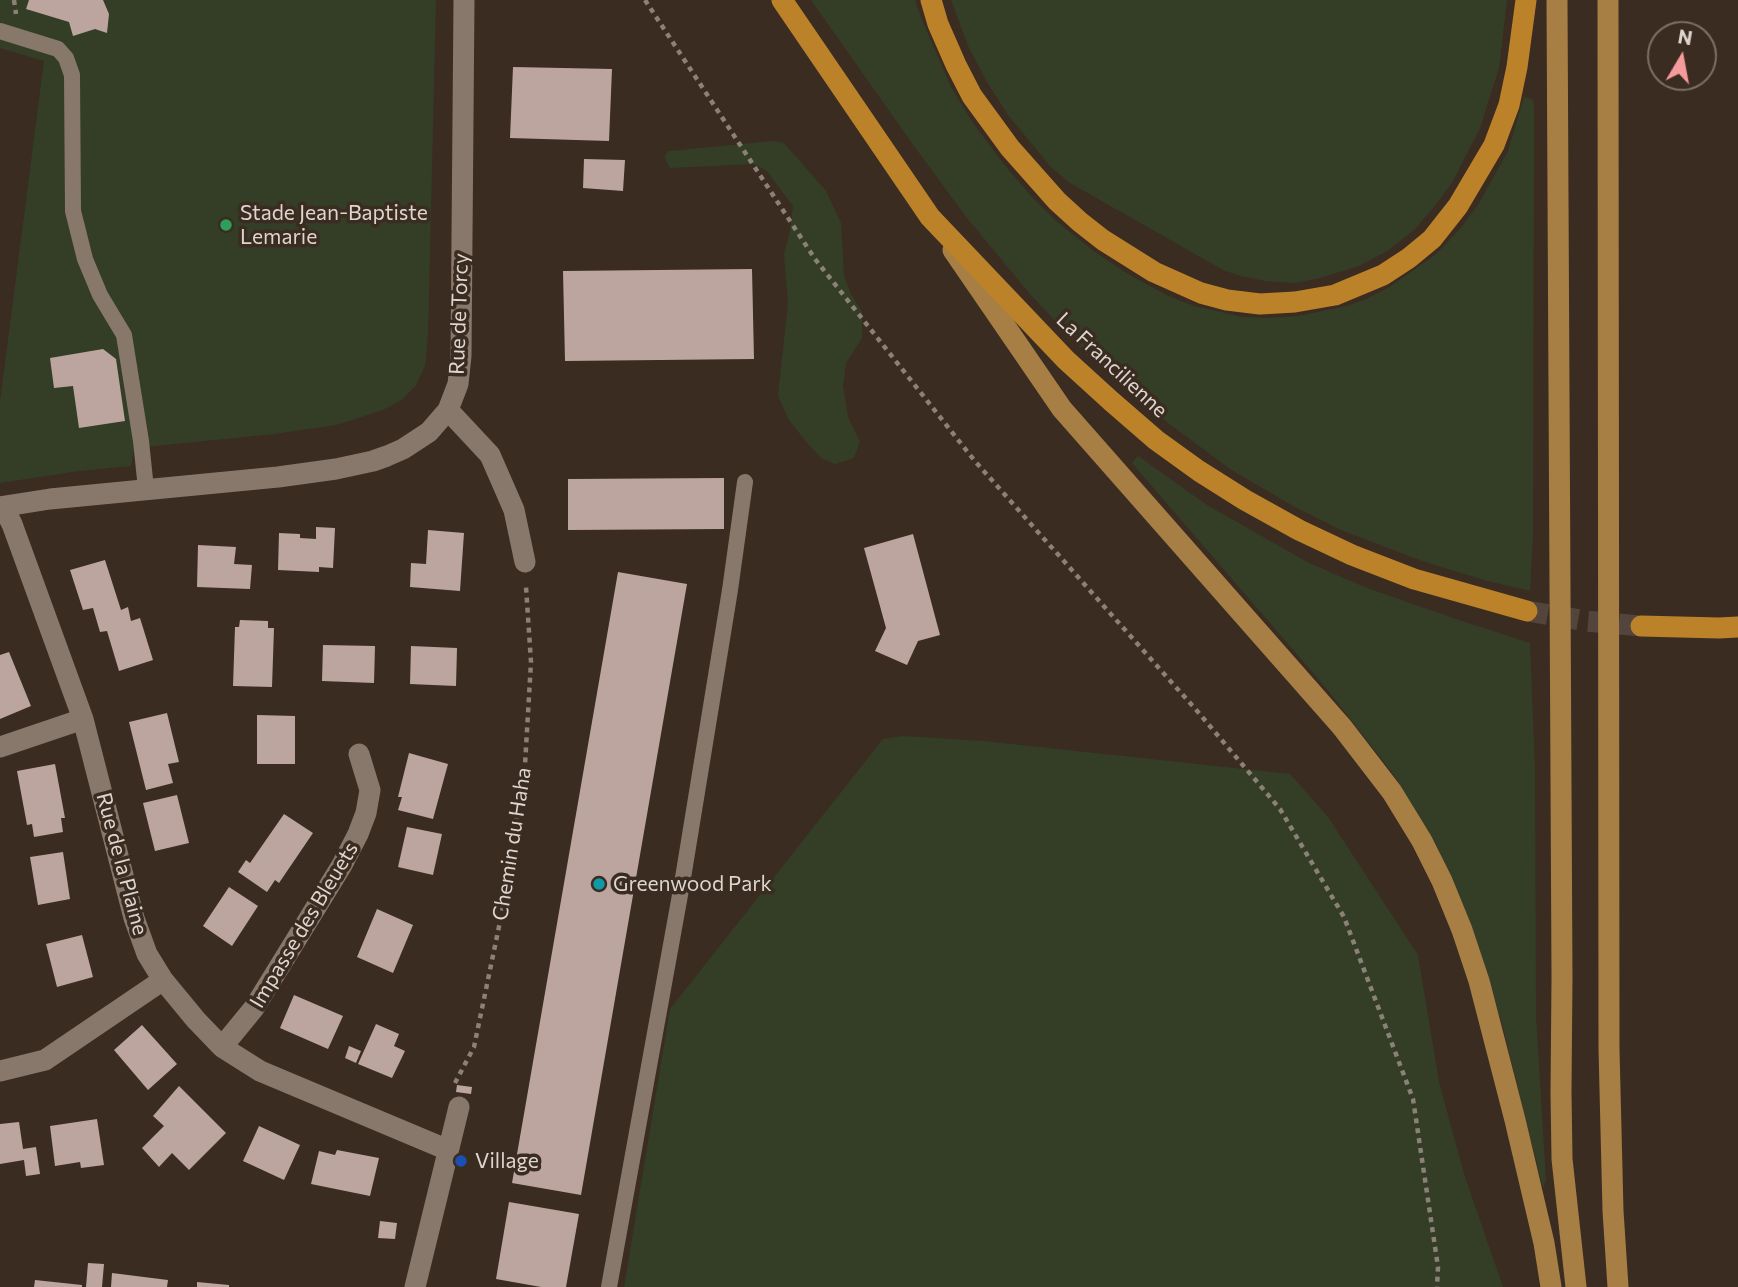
<!DOCTYPE html>
<html>
<head>
<meta charset="utf-8">
<style>
	body { margin:0 }
	#map { position:relative; width:1738px; height:1287px; overflow:hidden; background:#3a2c21; font-family:Commissioner,sans-serif }
	canvas { display:block }
	.north { position:absolute; left:1647px; top:21px; width:70px; height:70px; box-sizing:border-box; background:#3a2c21; border:2px solid #7c7066; border-radius:50%; rotate:10deg; font-size:19px; font-weight:700; line-height:28px; text-align:center; color:#ded5ce }
	.north::after { content:''; display:block; margin:auto; width:24px; height:32px; background:#f59b9b; clip-path:polygon(50% 0,100% 100%,50% 72%,0 100%) }
</style>
</head>
<body>
<div id="map">
<canvas width="1738" height="1287"></canvas>
<div class="north">N</div>
</div>
<script>
const context = document.querySelector('canvas').getContext('2d');
context.lineJoin = 'round';
function fill(path, color) {
  context.fillStyle = color;
  context.fill(path, 'evenodd');
}
function shape(rows) {
  const path = new Path2D();
  for (const r of rows) {
    path.moveTo(r[0], r[1]);
    for (let i = 2; i < r.length; i += 2) path.lineTo(r[i], r[i + 1]);
  }
  return path;
}
function stroke(path, color, width, dash) {
  context.strokeStyle = color;
  context.lineWidth = width;
  context.lineCap = dash ? 'butt' : 'round';
  context.setLineDash(dash || []);
  context.stroke(path);
}
function drawText(font, color, halo, rows, align = 'center') {
  context.font = font + ' Commissioner,sans-serif';
  context.lineWidth = 7;
  context.setLineDash([]);
  context.textBaseline = 'middle';
  context.strokeStyle = halo;
  context.fillStyle = color;
  for (const [text, x, y, turn = 0] of rows) {
    context.save();
    context.translate(x, y);
    context.rotate((+turn || 0) * Math.PI / 180);
    context.textAlign = isNaN(turn) ? turn : align;
    if (halo) context.strokeText(text, 0, 0);
    context.fillText(text, 0, 0);
    context.restore();
  }
}
const green = shape([
	[0,0,436,0,428,335,425,366,416,385,403,399,383,410,336,425,274,434,134,448,131,466,79,471,0,483,0,402,44,61,0,48],
	[811,0,915,0,922,20,951,87,973,123,1003,163,1031,196,1056,221,1095,252,1128,274,1166,295,1194,306,1243,317,1270,318,1298,316,1347,306,1366,299,1388,288,1435,255,1460,229,1478,205,1508,151,1524,97,1533,100,1534,104,1533,535,1530,591,1484,580,1422,561,1341,530,1295,507,1230,469,1152,411,1087,355,1030,294,967,218,914,146],
	[951,0,1507,0,1499,68,1480,128,1453,181,1435,206,1415,229,1389,250,1359,266,1320,278,1294,283,1265,281,1241,276,1223,270,1070,183,1051,167,1008,115,987,82,969,48],
	[773,141,784,143,826,191,841,223,844,276,851,294,862,312,862,338,846,363,843,386,848,417,860,442,854,458,835,464,821,458,804,439,789,420,778,396,788,303,784,254,790,231,793,206,766,170,753,164,670,168,666,161,665,155,669,151],
	[1138,456,1207,505,1309,563,1367,588,1459,620,1530,643,1535,772,1536,1017,1546,1180,1543,1188,1502,1024,1479,950,1457,893,1436,844,1394,775,1326,688,1132,463],
	[902,736,983,741,1290,774,1328,817,1418,955,1439,1082,1464,1174,1503,1287,624,1287,670,1009,883,739]
]);
const building = shape([
	[29,0,103,0,109,14,107,33,95,29,73,36,69,22,26,9],
	[513,67,612,69,609,141,510,138],
	[584,159,625,160,623,191,583,188],
	[752,269,754,359,565,361,563,271],
	[103,349,116,359,125,421,79,428,73,386,54,388,50,358],
	[724,478,724,529,568,530,568,479],
	[316,527,335,528,333,568,319,567,319,572,278,570,279,533,300,534,300,538,316,539],
	[428,530,464,533,460,591,410,587,411,563,426,564],
	[913,534,940,635,918,641,907,665,875,651,886,628,864,548],
	[198,545,236,547,234,564,252,565,250,589,197,587],
	[105,560,121,610,128,607,131,621,140,618,153,660,119,671,107,631,100,632,93,608,83,610,70,570],
	[618,572,687,584,581,1195,512,1183],
	[240,620,268,621,268,628,274,628,272,687,233,686,235,627,239,627],
	[323,645,375,646,374,683,322,681],
	[411,646,457,648,456,686,410,684],
	[9,652,31,706,0,719,0,655],
	[167,713,179,762,168,764,173,783,146,790,129,722],
	[257,715,295,716,295,764,257,764],
	[409,753,448,764,433,819,398,810,402,797,398,797],
	[55,764,65,818,61,818,63,832,34,837,32,824,27,825,17,771],
	[177,795,189,843,155,851,143,803],
	[284,814,313,833,279,883,275,880,267,892,238,872,246,860,250,863],
	[407,827,442,834,433,875,398,867],
	[63,852,70,899,38,905,30,857],
	[229,887,258,906,232,946,203,926],
	[377,909,413,925,393,973,357,957],
	[82,935,93,977,57,987,46,944],
	[294,995,343,1016,328,1049,280,1028],
	[376,1024,399,1034,394,1046,405,1051,392,1078,358,1064],
	[142,1025,177,1064,148,1090,114,1050],
	[349,1046,361,1051,356,1063,345,1058],
	[457,1085,472,1087,471,1094,456,1092],
	[179,1086,226,1133,189,1170,172,1153,159,1167,142,1148,164,1126,153,1116],
	[97,1119,104,1165,81,1168,80,1162,55,1166,50,1126],
	[19,1122,23,1149,36,1147,40,1174,26,1176,24,1160,0,1164,0,1124],
	[259,1126,300,1145,284,1180,243,1161],
	[337,1150,379,1158,370,1196,311,1184,319,1151,335,1155],
	[509,1202,579,1214,566,1287,541,1287,496,1279],
	[380,1221,397,1223,395,1239,378,1238],
	[88,1263,104,1264,102,1287,86,1287],
	[112,1273,168,1280,167,1287,111,1287],
	[35,1280,82,1285,82,1287,34,1287],
	[197,1282,229,1285,229,1287,197,1287]
]);
const highwayTunnel = shape([
	[1527,611,1586,621,1641,626]
]);
const path = shape([
	[14,0,16,14],
	[645,0,815,259,974,460,1198,712,1280,809,1344,917,1413,1099,1438,1267,1437,1287],
	[455,1083,474,1047,502,912,525,765,531,662,526,587]
]);
const lane = shape([
	[0,31,58,49,66,58,72,75,73,211,85,259,100,295,124,335,141,441,146,489],
	[609,1287,682,884,730,590,745,482]
]);
const street = shape([
	[448,410,490,455,514,510,525,562],
	[0,507,50,499,278,477,336,469,373,461,387,456,403,449,429,432,448,410,458,384,461,356,464,0],
	[3,507,12,524,83,719,134,918,147,954,163,980,196,1020,222,1047,260,1071,448,1150],
	[0,747,83,719],
	[222,1047,254,1008,342,865,358,834,366,813,370,790,359,754],
	[0,1071,45,1060,163,980],
	[415,1287,459,1107]
]);
const primary = shape([
	[1557,0,1562,978,1561,1092,1562,1159,1576,1287],
	[1608,0,1609,1049,1613,1211,1618,1287],
	[953,250,1062,409,1342,727,1392,792,1422,841,1442,881,1462,930,1479,981,1515,1120,1544,1243,1551,1287]
]);
const highway = shape([
	[782,0,930,217,1066,360,1111,401,1156,440,1199,471,1245,500,1299,530,1352,555,1414,579,1527,611],
	[931,0,938,24,956,65,972,96,1010,148,1057,201,1080,222,1103,240,1154,272,1201,293,1227,300,1260,304,1295,302,1335,295,1383,275,1409,258,1432,239,1458,206,1494,145,1509,105,1517,67,1526,0],
	[1641,626,1719,628,1738,627]
]);
const markers = [
	[226,225,7,"#2e9e5b"],
	[599,884,7,"#0f9aa8"],
	[461,1161,7,"#1a4fb4"]
];
const poiNames = [
	["Stade Jean-Baptiste",240,213],
	["Lemarie",240,237],
	["Greenwood Park",613,884],
	["Village",475,1161]
];
const streetNames = [
	["Rue de Torcy",459,314,-88],
	["La Francilienne",1112,365,43],
	["Chemin du Haha",512,844,-81],
	["Rue de la Plaine",122,864,75],
	["Impasse des Bleuets",304,925,-59]
];
fill(green, '#343e27');
fill(building, '#bca59f');
stroke(highwayTunnel, '#53453b', 21, [21, 10]);
stroke(path, '#8c8178', 4.5, [5, 5]);
stroke(lane, '#88786b', 16);
stroke(street, '#88786b', 21);
stroke(primary, '#a77e44', 21);
stroke(highway, '#bc822a', 21);
for (const [x, y, r, color] of markers) {
  const dot = new Path2D();
  dot.arc(x, y, r, 0, 2 * Math.PI);
  context.fillStyle = color;
  context.fill(dot);
  stroke(dot, '#3a2c21', 2.5);
}
drawText('21px', '#ded5ce', '#3a2c21', poiNames, 'left');
drawText('21px', '#ded5ce', '#3a2c21', streetNames);
</script>
</body>
</html>
